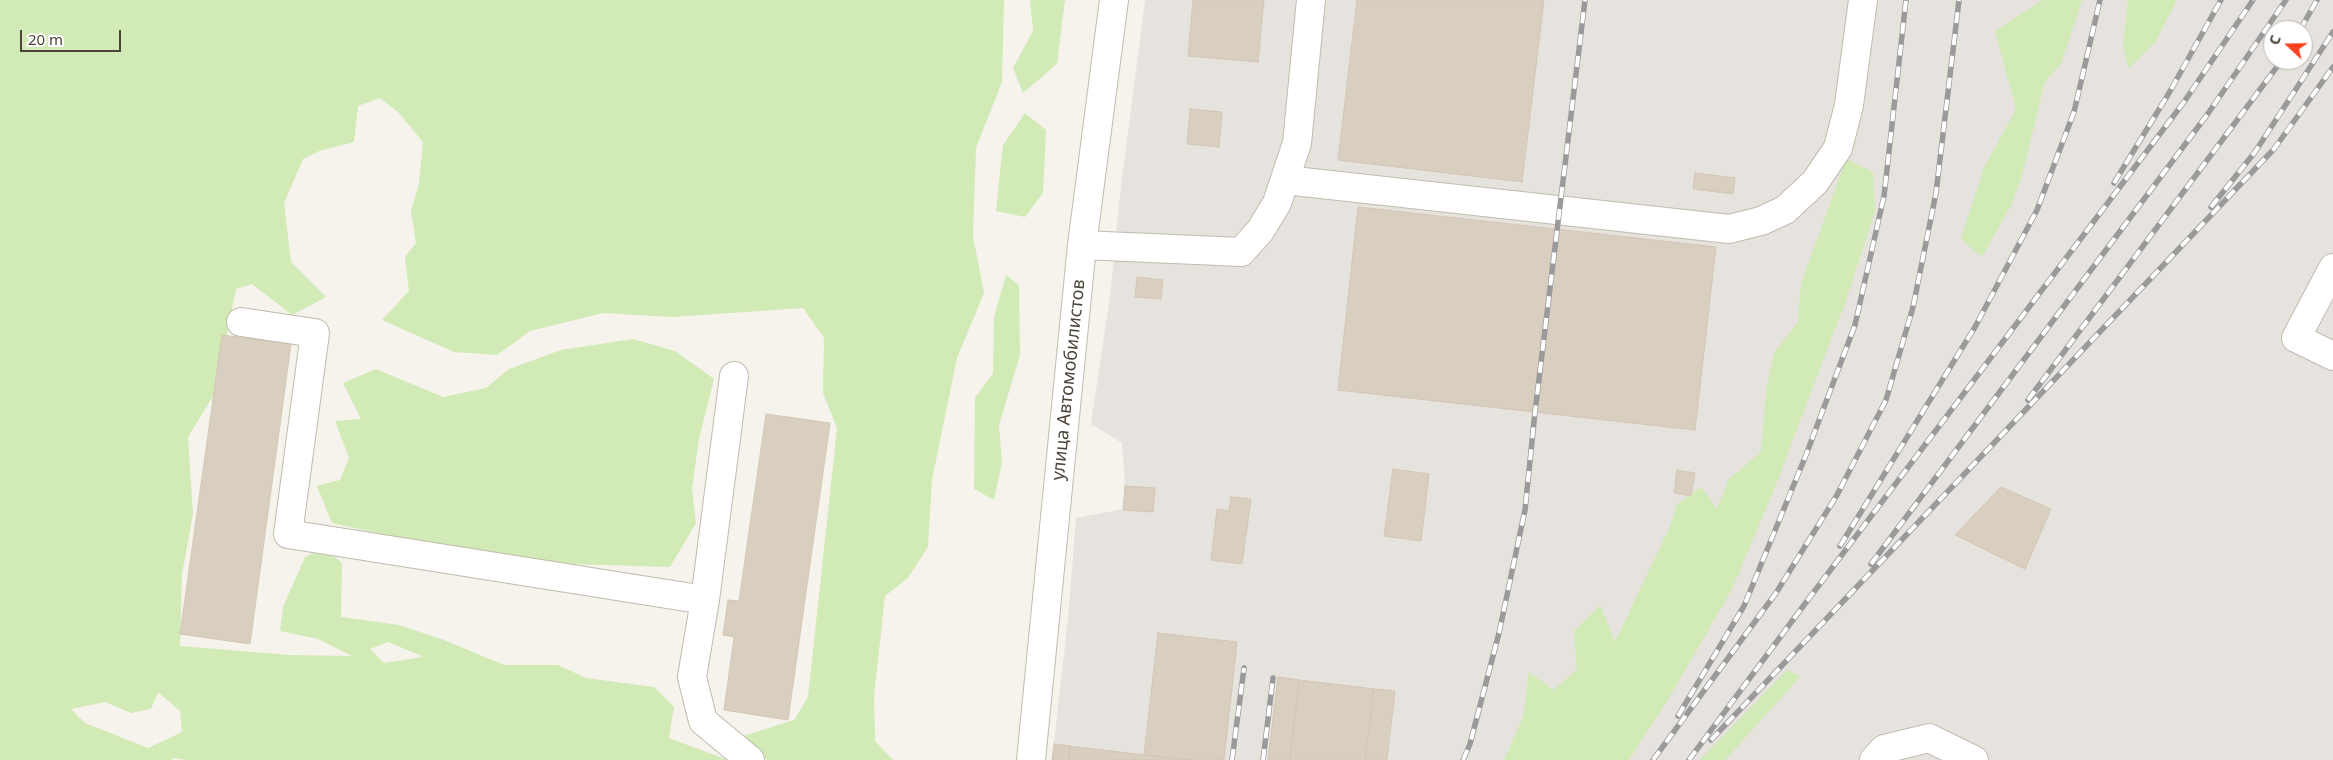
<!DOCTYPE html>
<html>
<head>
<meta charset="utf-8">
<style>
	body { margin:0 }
	#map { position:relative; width:2333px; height:760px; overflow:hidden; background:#f6f3ec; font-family:"Noto Sans",sans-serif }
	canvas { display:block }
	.north { position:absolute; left:2263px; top:20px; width:50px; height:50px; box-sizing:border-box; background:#fff; border:1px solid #b7b4b0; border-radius:50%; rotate:291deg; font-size:14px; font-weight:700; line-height:20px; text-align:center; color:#4b4439 }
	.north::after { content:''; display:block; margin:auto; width:18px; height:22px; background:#fc3f1d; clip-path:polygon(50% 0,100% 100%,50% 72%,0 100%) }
	.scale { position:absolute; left:20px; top:30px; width:101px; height:22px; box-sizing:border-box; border:2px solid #4b4439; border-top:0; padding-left:6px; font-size:15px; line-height:18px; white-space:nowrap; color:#4b4439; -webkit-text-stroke:4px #fff; paint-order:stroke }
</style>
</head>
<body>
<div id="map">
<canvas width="2333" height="760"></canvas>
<div class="north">С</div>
<div class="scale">20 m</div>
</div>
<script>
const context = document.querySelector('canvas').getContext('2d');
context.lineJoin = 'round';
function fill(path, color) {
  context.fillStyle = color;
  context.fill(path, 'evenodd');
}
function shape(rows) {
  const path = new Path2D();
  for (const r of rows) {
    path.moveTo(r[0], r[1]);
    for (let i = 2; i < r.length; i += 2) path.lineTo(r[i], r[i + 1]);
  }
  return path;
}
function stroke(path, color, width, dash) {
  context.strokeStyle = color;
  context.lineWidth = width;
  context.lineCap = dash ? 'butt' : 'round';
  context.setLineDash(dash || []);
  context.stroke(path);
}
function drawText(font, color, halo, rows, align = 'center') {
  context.font = font + ' "Noto Sans",sans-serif';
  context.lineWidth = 5;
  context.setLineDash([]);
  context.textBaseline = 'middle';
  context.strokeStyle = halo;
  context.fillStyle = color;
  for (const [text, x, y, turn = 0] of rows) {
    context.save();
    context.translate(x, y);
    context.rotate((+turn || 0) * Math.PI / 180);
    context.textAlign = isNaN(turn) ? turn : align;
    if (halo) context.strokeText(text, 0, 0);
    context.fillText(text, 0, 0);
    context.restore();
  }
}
const industrial = shape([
	[1145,0,2333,0,2333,760,1052,760,1068,619,1076,518,1123,509,1125,486,1122,443,1091,424,1110,297,1120,195],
	[2273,30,2303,30,2303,60,2273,60]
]);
const green = shape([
	[0,0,1004,0,1002,82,976,148,973,236,984,293,957,358,932,480,928,547,908,578,885,596,874,696,875,741,893,760,767,760,740,737,794,720,808,697,837,428,823,393,824,338,803,308,673,317,603,313,530,331,497,355,454,352,382,320,409,291,405,257,416,243,411,211,419,184,423,142,399,113,380,98,358,106,354,142,319,151,303,159,284,203,291,262,326,297,292,315,252,284,236,289,215,393,188,437,193,514,182,574,180,646,290,655,352,656,318,639,280,631,283,607,305,557,324,548,342,563,341,617,399,625,444,640,504,665,558,665,586,678,654,687,674,707,669,738,728,760,187,760,174,758,172,760,0,760],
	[388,642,422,656,422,657,384,663,370,649],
	[158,692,180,711,182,732,148,748,85,723,71,709,105,702,131,713,151,709],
	[1030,0,1065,0,1057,64,1023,93,1013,68,1033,31],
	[2043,0,2082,0,2061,63,2044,84,2022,177,2009,209,1982,257,1961,239,1984,168,2016,109,1995,31],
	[2128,0,2177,0,2156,41,2129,68,2123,46],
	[1025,113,1046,130,1043,193,1025,217,996,211,1003,145],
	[1846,159,1873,172,1875,211,1845,303,1773,492,1731,591,1670,696,1629,760,1504,760,1523,717,1529,672,1554,690,1577,669,1574,631,1600,605,1615,642,1672,522,1676,505,1701,487,1717,509,1729,479,1761,452,1766,391,1774,353,1798,322,1801,284],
	[1006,275,1019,285,1020,355,999,425,1002,462,994,500,974,489,975,398,993,373,994,317],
	[633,339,675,351,714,379,699,439,692,488,696,523,670,567,570,564,385,535,332,523,317,486,340,480,349,458,335,421,361,419,343,383,376,369,443,397,486,388,509,369,561,350],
	[1787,670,1801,676,1725,760,1700,760]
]);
const building = shape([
	[1193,0,1264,0,1258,62,1188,56,1193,0],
	[1357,0,1544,0,1522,182,1338,160,1357,0],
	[1190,109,1222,112,1219,147,1187,144,1190,109],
	[1695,173,1735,178,1733,194,1693,189,1695,173],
	[1358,207,1716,247,1695,430,1338,390,1358,207],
	[1137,277,1163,280,1161,299,1135,297,1137,277],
	[222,335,291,344,250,644,180,634,222,335],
	[766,414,830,423,788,720,724,710,734,637,723,635,728,600,739,601,766,414],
	[1393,469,1429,474,1421,541,1384,536,1393,469],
	[1677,470,1695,473,1691,496,1674,493,1677,470],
	[1125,486,1155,488,1153,512,1123,510,1125,486],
	[2001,487,2051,509,2025,569,1955,535,2001,487],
	[1231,497,1251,499,1242,564,1211,560,1217,509,1229,511,1231,497],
	[1158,633,1237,642,1224,760,1190,760,1144,755,1158,633],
	[1278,677,1299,680,1290,760,1268,760,1278,677],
	[1299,680,1374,689,1365,760,1290,760,1299,680],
	[1374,689,1395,691,1387,760,1365,760,1374,689],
	[1054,744,1070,746,1069,760,1052,760,1054,744],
	[1070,746,1144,755,1190,760,1069,760,1070,746]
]);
const minor = shape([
	[1285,180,1729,229,1761,221,1785,210,1815,182,1838,148,1849,105,1863,0],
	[1082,245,1241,252,1260,231,1277,203,1297,143,1311,0],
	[2333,268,2296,338,2333,356],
	[241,322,315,333,288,534,705,600],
	[734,376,705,600,692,677,703,721,750,760],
	[1031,760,1082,245,1114,0],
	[1874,760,1884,749,1929,738,1974,760]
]);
const rail = shape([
	[2300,30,2317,0],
	[2114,183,2169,93,2221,0],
	[2211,207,2255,152,2333,32],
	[2028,400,2282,60],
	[1840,546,1975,327,2037,210,2074,112,2100,0],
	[1871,564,2207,115,2286,0],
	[1678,716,1744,606,1806,455,1855,325,1884,196,1906,0],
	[1711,740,2274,149,2333,67],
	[1232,760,1244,668],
	[1263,760,1273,678],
	[1463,760,1470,744,1499,633,1525,510,1535,412,1585,0],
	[1653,760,1776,593,1837,495,1886,400,1913,307,1936,193,1959,0],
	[1689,760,1804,605,2184,102,2253,0]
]);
const streetNames = [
	["улица Автомобилистов",1069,380,-84]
];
fill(industrial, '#e6e2dd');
fill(green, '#d2eab5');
fill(building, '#d8cfc1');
stroke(building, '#d3c7b4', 1);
stroke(minor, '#c2bbae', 30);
stroke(minor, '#fff', 28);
stroke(rail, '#9a9a9a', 5.5);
stroke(rail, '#fff', 4, [11]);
drawText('18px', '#4b4439', '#fff', streetNames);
</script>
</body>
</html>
